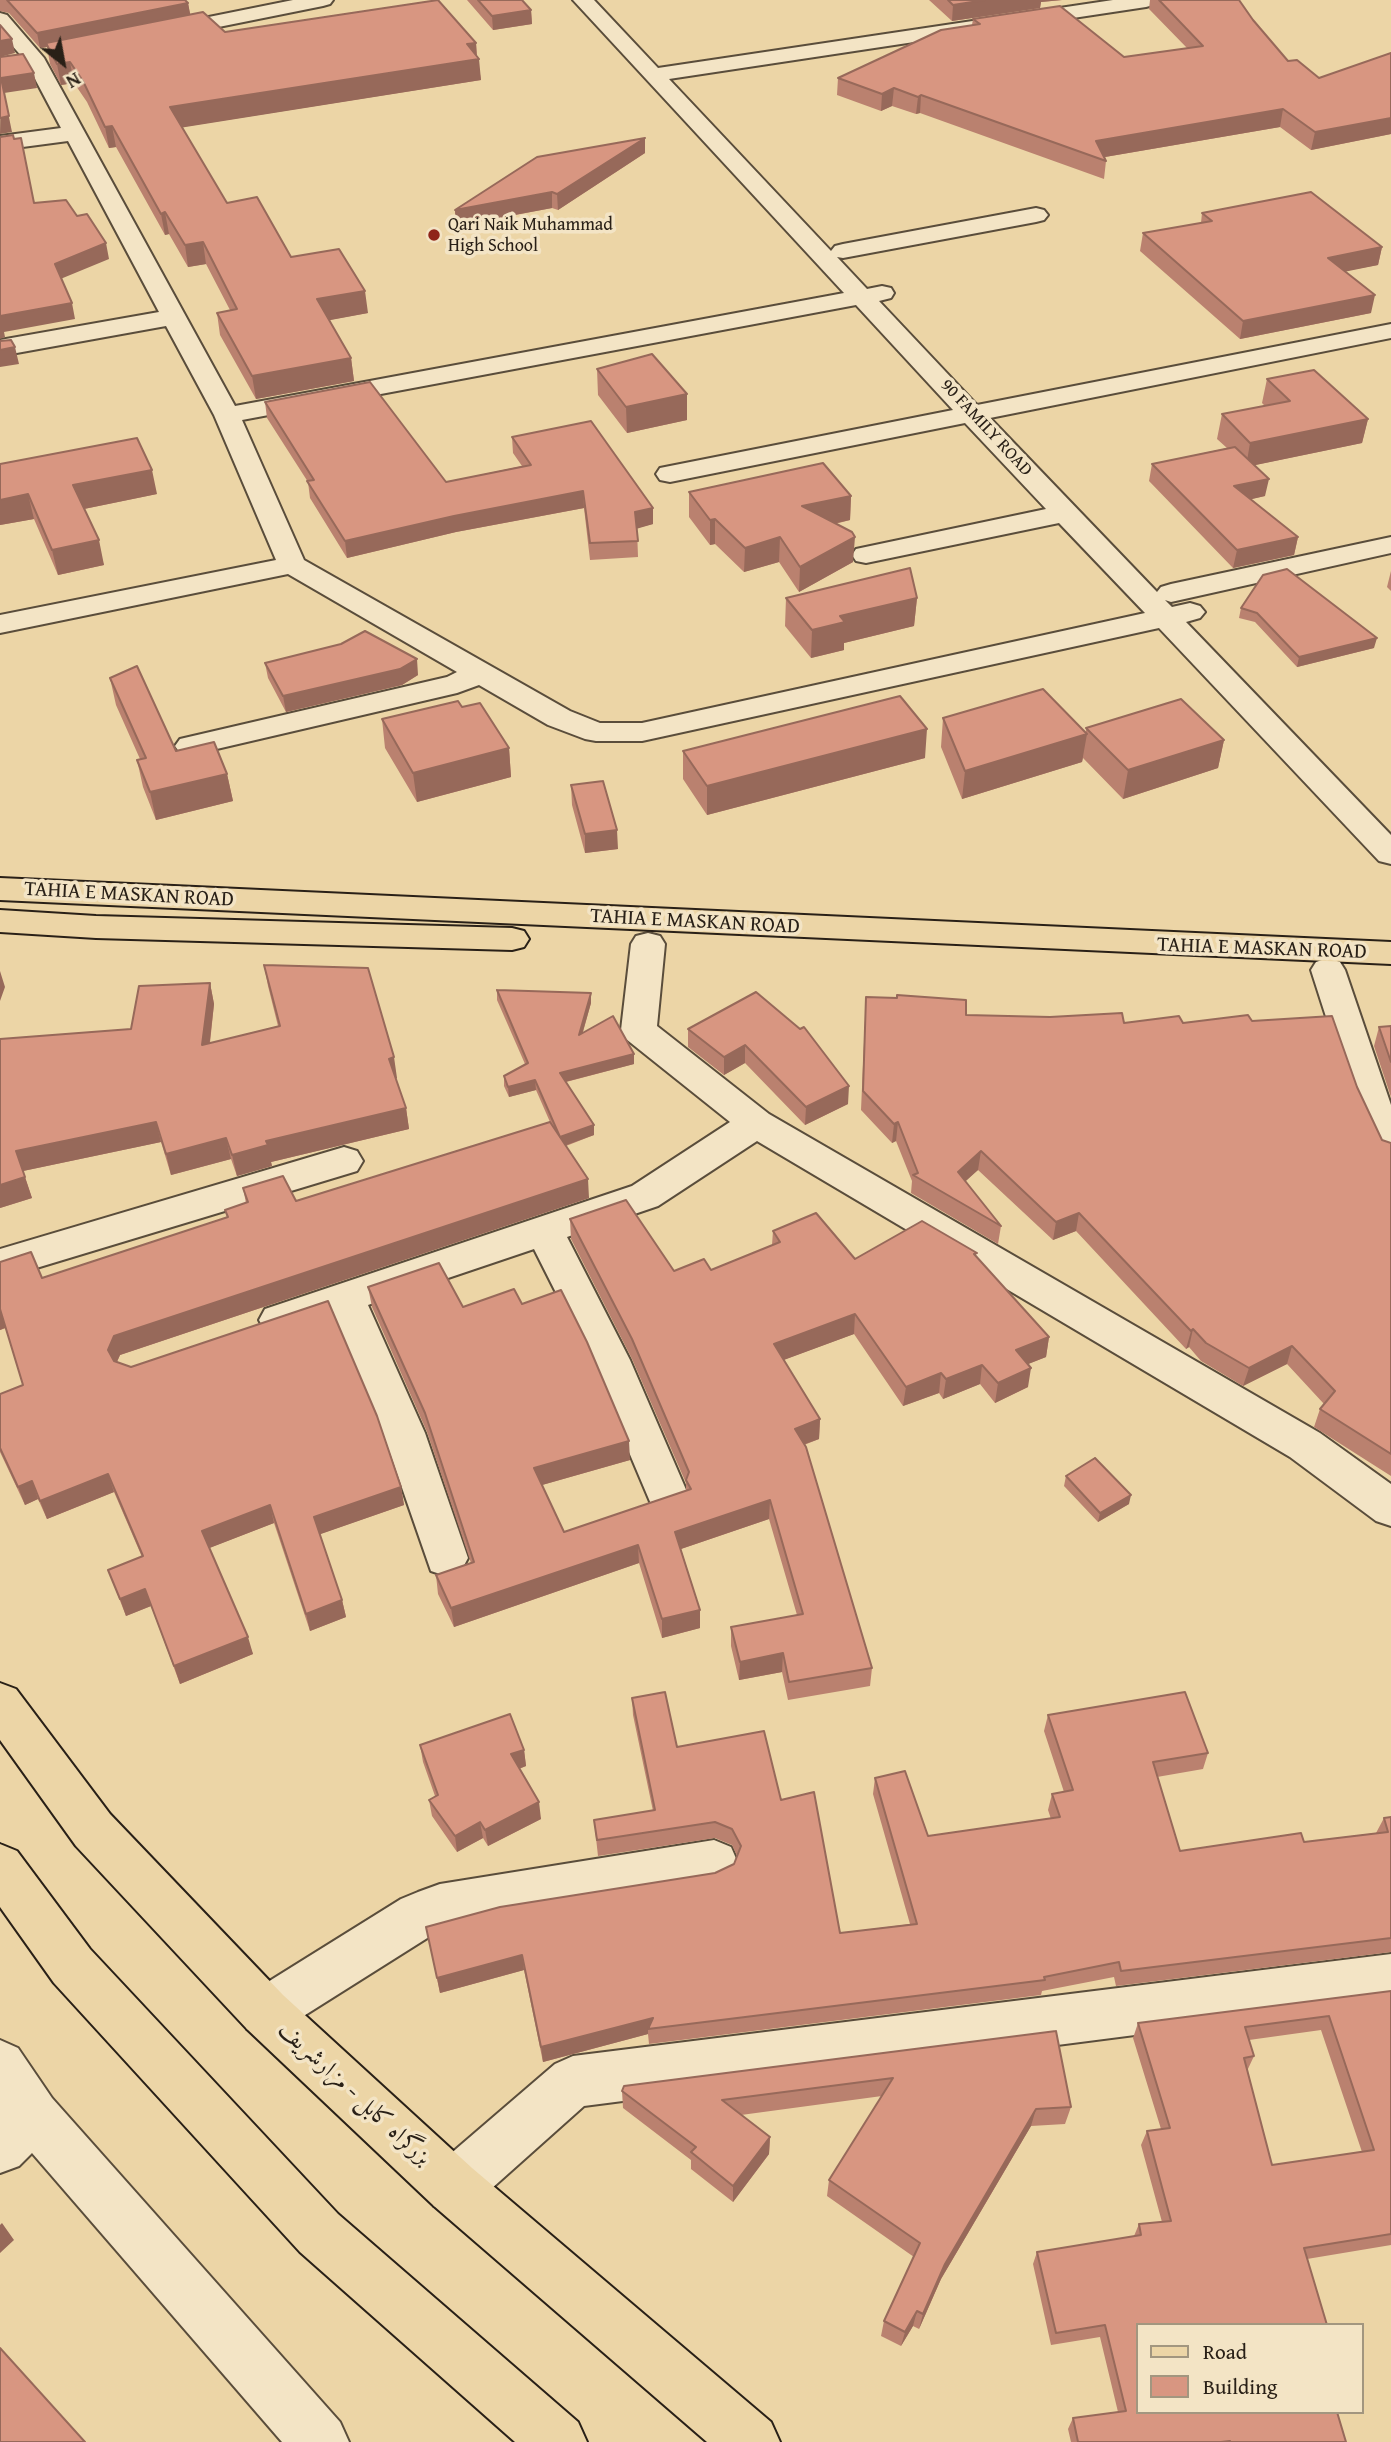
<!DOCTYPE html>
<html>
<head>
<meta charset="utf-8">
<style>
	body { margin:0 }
	#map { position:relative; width:1391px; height:2442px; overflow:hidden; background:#ecd5a6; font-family:"Gentium Book Plus",serif }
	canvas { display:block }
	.legend { position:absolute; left:1136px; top:2323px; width:228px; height:91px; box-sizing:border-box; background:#f3e4c5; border:2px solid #a2967f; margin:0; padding:9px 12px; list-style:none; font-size:21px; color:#292017 }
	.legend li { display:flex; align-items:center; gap:14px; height:35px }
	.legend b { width:35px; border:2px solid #a2967f }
	.north { position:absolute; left:28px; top:28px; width:70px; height:70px; -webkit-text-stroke:5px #f3e4c5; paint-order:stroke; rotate:149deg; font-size:19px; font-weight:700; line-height:28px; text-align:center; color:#292017 }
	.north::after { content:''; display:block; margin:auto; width:24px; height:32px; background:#292017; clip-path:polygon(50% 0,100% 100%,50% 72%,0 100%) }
</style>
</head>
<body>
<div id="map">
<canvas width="1391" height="2442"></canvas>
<ul class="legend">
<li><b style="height:9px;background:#ecd5a6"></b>Road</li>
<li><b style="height:19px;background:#d89681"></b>Building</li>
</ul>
<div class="north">N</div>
</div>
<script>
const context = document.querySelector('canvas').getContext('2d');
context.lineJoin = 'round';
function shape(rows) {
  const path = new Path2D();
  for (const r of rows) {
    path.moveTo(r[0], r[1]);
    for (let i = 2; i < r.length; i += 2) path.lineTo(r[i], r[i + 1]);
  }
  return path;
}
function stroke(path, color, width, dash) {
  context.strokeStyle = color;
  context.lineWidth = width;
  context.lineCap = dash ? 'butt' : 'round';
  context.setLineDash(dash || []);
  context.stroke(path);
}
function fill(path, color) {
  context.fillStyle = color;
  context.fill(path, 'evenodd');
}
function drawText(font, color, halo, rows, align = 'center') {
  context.font = font + ' "Gentium Book Plus",Amiri,serif';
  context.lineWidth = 7;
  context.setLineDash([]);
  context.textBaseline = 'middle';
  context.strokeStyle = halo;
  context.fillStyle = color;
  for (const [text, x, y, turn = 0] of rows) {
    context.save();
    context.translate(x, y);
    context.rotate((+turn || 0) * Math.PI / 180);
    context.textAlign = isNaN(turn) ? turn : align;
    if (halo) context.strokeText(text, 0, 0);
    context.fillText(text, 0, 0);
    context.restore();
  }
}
const minor = shape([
	[293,0,333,0,330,4,323,6,164,38,157,36,154,32,157,28,164,26,293,0],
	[573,0,594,0,658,68,1113,0,1155,0,1153,5,1146,7,669,79,831,251,835,246,843,244,1036,208,1044,210,1048,215,1044,220,1036,222,843,258,837,257,867,289,882,286,891,288,894,293,891,298,879,301,977,405,1391,324,1391,338,990,418,1157,592,1161,587,1171,584,1391,537,1391,553,1171,602,1165,600,1172,607,1190,603,1200,606,1205,612,1200,618,1186,622,1391,835,1391,864,1379,861,1159,628,642,741,596,741,585,739,548,725,479,685,457,693,191,755,180,753,175,746,180,739,447,677,457,672,288,574,0,633,0,615,276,560,214,415,166,326,0,356,0,340,159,312,68,141,0,150,0,136,61,128,25,60,0,32,0,13,7,15,44,58,235,406,844,293,573,0],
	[856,305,953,410,670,466,660,468,656,474,660,480,670,482,965,423,1046,509,856,549,852,555,856,561,866,563,1059,523,1145,613,642,723,600,723,570,711,304,560,242,420,856,305],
	[648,933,660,936,665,944,657,1026,769,1114,1320,1433,1391,1484,1391,1526,1376,1521,1290,1457,757,1141,658,1206,567,1237,630,1360,687,1492,681,1504,666,1510,651,1504,590,1360,534,1249,368,1305,425,1433,468,1558,461,1571,446,1576,431,1571,383,1433,333,1317,279,1335,265,1331,259,1320,265,1309,632,1186,730,1122,626,1039,621,1030,631,944,636,936,648,933],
	[1328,958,1340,962,1345,970,1391,1105,1391,1160,1378,1157,1354,1104,1311,970,1316,962,1328,958],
	[344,1147,357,1151,363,1161,357,1171,0,1279,0,1249,344,1147],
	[714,1840,731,1847,738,1863,731,1879,714,1886,440,1930,283,2029,265,2037,247,2029,240,2012,247,1995,401,1899,418,1892,440,1884,714,1840],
	[1391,1954,1391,2002,584,2106,472,2206,453,2214,434,2206,426,2187,434,2168,555,2064,573,2056,1391,1954],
	[0,2040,18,2048,52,2098,340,2422,349,2442,282,2442,32,2153,19,2166,0,2173,0,2040]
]);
const major = shape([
	[0,878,1391,942,1391,964,0,900,0,878],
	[0,910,96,916,512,928,524,931,529,939,524,947,512,950,96,938,0,932,0,910]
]);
const highway = shape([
	[0,1683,16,1689,110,1814,283,1995,472,2168,771,2422,780,2442,707,2442,434,2206,247,2029,76,1846,0,1740,0,1683],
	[0,1844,17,1851,90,1949,338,2214,578,2422,587,2442,515,2442,300,2252,54,1983,0,1907,0,1844]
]);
const wall = shape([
	[0,0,185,0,188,3,190,15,225,32,476,43,477,56,481,80,182,127,227,203,291,257,368,313,329,320,351,358,354,381,256,399,220,335,217,313,230,310,206,264,188,267,169,234,165,235,116,147,109,148,87,102,74,83,61,85,50,64,47,47,40,48,9,13,0,11],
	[467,0,522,0,531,10,532,24,493,30],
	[929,0,1062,0,1041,2,1040,8,952,21],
	[1150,0,1239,0,1253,20,1288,61,1319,78,1391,53,1391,134,1311,150,1280,127,1105,157,1106,161,1104,179,920,113,916,114,892,106,881,111,837,95,838,78,972,25,973,19,1124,57,1187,48,1149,9],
	[645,138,645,153,558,210,552,208,456,226,455,210],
	[1202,213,1382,247,1378,265,1345,271,1371,313,1240,339,1140,251,1143,233,1201,223],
	[597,369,687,420,627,433,598,395],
	[1267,379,1368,419,1362,443,1255,465,1265,496,1251,499,1298,537,1294,555,1233,568,1149,481,1152,464,1227,448,1217,439,1222,414,1265,406,1262,403],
	[265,402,446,482,522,466,513,453,512,437,653,508,653,524,637,528,638,557,590,560,584,508,456,532,347,558,310,498,308,482,267,418],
	[0,464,157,494,84,509,104,565,58,575,34,519,0,525],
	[689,492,851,496,850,520,835,524,853,562,799,592,779,562,744,572,715,544,710,545,689,517],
	[1391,571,1391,591,1387,587],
	[786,598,917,598,914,626,844,643,844,650,811,658,785,626],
	[1241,608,1374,648,1297,667,1255,622,1239,618],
	[265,663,418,675,402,685,286,712,268,678],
	[110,678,176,751,227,774,233,801,156,820,143,787,137,760,140,759,116,705],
	[462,707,509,748,511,777,417,802,385,748,382,719],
	[943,718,1086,732,1086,728,1224,740,1218,768,1123,799,1083,758,1082,762,962,799,941,747],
	[683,751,925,758,707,815,683,779],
	[571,785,618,849,585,853,572,805],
	[264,965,397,1078,396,1079,406,1108,409,1129,271,1162,272,1166,237,1176,231,1159,171,1175,161,1142,23,1171,32,1198,0,1208,0,1039,131,1029,210,983,214,1004,210,1043,278,1026,268,986],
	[497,990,591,993,591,1003,583,1032,634,1064,566,1082,594,1135,566,1146,589,1198,120,1355,117,1362,401,1487,404,1505,320,1534,342,1600,346,1617,310,1631,274,1523,209,1548,253,1654,180,1684,151,1606,126,1616,108,1570,142,1557,114,1492,47,1519,38,1499,25,1505,0,1452,0,1394,23,1385,6,1328,0,1330,0,1262,42,1278,227,1218,225,1210,246,1203,243,1188,296,1201,550,1122,536,1090,509,1097,504,1086,504,1076,525,1064,497,1000],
	[756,992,848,1104,805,1125,745,1063,724,1075,688,1047,688,1029],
	[866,997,966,1015,1124,1023,1183,1023,1252,1021,1357,1087,1382,1140,1391,1143,1391,1476,1314,1427,1320,1409,1324,1404,1287,1364,1243,1386,1201,1361,1189,1347,1186,1349,1076,1231,1053,1240,978,1170,965,1181,1001,1226,998,1244,911,1193,912,1181,896,1141,892,1143,861,1110],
	[1391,1026,1391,1097,1374,1046,1379,1027],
	[570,1219,674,1271,711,1270,772,1245,773,1231,855,1259,976,1257,1049,1337,1046,1357,1028,1364,1028,1387,995,1403,980,1384,943,1399,939,1393,903,1406,854,1334,783,1360,820,1419,819,1439,804,1445,872,1668,870,1686,788,1700,782,1672,739,1680,731,1646,731,1627,797,1615,769,1519,681,1549,700,1610,700,1628,662,1638,639,1563,454,1627,438,1594,436,1575,471,1563,427,1432,372,1307,368,1287,463,1307,522,1304,630,1460,542,1485,564,1532,686,1491,686,1483,632,1359,571,1239],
	[1066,1476,1129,1504,1098,1522,1064,1486],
	[632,1698,677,1747,781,1800,840,1933,910,1924,873,1794,875,1778,928,1836,1051,1819,1048,1810,1052,1794,1064,1792,1044,1731,1048,1715,1208,1753,1203,1769,1157,1777,1180,1851,1304,1842,1376,1833,1384,1818,1391,1817,1391,1952,1116,1986,1114,1977,1042,1991,1041,1995,649,2044,648,2034,543,2062,524,1970,440,1993,426,1927,715,1873,734,1864,737,1856,732,1845,715,1838,598,1856,594,1820,653,1811,633,1715],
	[420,1745,524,1750,526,1766,519,1769,541,1819,488,1846,483,1838,457,1852,432,1816,429,1800,435,1796,423,1762],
	[1391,1991,1391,2245,1307,2259,1137,2325,1346,2442,1071,2442,1068,2429,1073,2418,1118,2412,1100,2337,1051,2345,1033,2264,1037,2252,1134,2236,1139,2224,1162,2222,1141,2145,1147,2131,1161,2129,1133,2038,1138,2023],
	[1321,2030,1362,2152,1272,2165,1247,2071,1254,2056,1249,2040],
	[1056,2031,1071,2107,1065,2124,1031,2126,941,2279,919,2329,913,2326,901,2346,881,2336,884,2321,914,2257,827,2196,829,2180,882,2096,741,2115,770,2137,769,2154,733,2202,691,2169,691,2160,623,2108,622,2091]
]);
const shadedWall = shape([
	[985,0,1062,0,1041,2,1040,8,952,21,953,5],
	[188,3,191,18,46,43,47,47,40,48,37,33],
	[531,10,532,24,493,30,492,16],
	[12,39,15,53,0,57,0,41],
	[476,43,477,60,479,59,481,80,173,129,170,107],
	[70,62,74,83,61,85,57,64],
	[34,73,37,88,4,93,12,132,0,134,1,78],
	[894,88,892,106,881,111,882,94],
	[921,95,920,113,916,114,918,97],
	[1283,109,1280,127,1099,158,1096,141],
	[1391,118,1391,134,1311,150,1315,132],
	[112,126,116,147,109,148,105,127],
	[645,138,645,153,558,210,557,194],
	[552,192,552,208,456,226,455,210],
	[165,212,169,234,165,235,161,214],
	[203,242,206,264,188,267,185,245],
	[106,243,109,259,58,280,55,264],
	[1382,247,1378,265,1324,276,1328,258],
	[365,291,368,313,320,322,317,299],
	[1375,295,1371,313,1240,339,1243,321],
	[72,303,75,319,4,332,5,337,0,339,0,316],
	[15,347,19,364,0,367,0,350],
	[351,358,354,381,256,399,252,376],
	[687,394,687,420,627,433,626,407],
	[1368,419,1362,443,1246,467,1250,443],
	[152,470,157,494,79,510,73,485],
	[1269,479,1265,496,1231,504,1234,486],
	[583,491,584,508,456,532,347,558,345,541,454,516],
	[28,494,34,519,0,525,0,500],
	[851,496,850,520,801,531,802,506],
	[653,508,653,524,636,529,635,512],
	[715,519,715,544,710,545,710,520],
	[780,537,779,562,744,572,745,548],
	[855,537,853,562,799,592,800,567],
	[1298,537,1294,555,1233,568,1237,550],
	[99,540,104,565,58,575,52,550],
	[917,598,914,626,844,643,844,650,811,658,812,630,840,616],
	[1377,638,1374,648,1297,667,1299,657],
	[417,659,418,675,402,685,286,712,283,696],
	[927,729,925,758,707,815,707,786],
	[1087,734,1082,762,962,799,965,771],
	[1224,740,1218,768,1123,799,1128,770],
	[509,748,511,777,417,802,413,773],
	[227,774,233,801,156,820,150,792],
	[617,830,618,849,585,853,585,834],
	[0,971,5,987,0,1001],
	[210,983,214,1004,207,1066,202,1045],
	[591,993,591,1003,579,1045,579,1035],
	[745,1045,745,1063,724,1075,724,1057],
	[634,1054,634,1064,561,1083,560,1073],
	[394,1057,397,1078,391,1080,389,1059],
	[535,1080,536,1090,509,1097,508,1087],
	[849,1086,848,1104,805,1125,806,1107],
	[406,1108,409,1129,271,1162,272,1166,237,1176,232,1155,266,1141],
	[156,1122,161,1142,23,1171,16,1151],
	[898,1122,896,1141,892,1143,894,1124],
	[594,1125,594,1135,561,1147,560,1137],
	[226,1138,231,1159,171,1175,166,1154],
	[981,1151,978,1170,956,1190,958,1172],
	[25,1177,32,1198,0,1208,0,1185],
	[588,1179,589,1198,120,1355,114,1368,108,1350,114,1336],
	[1079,1213,1076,1231,1053,1240,1056,1222],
	[0,1309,7,1327,0,1330],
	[855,1314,854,1334,773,1364,774,1344],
	[1193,1329,1189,1347,1186,1349,1191,1331],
	[1049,1337,1046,1357,1013,1370,1016,1350],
	[1292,1346,1287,1364,1243,1386,1249,1368],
	[982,1365,980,1384,943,1399,946,1379],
	[1031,1368,1028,1387,995,1403,998,1383],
	[941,1373,939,1393,903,1406,906,1387],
	[820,1419,819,1439,794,1448,795,1429],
	[629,1441,630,1460,535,1487,534,1468],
	[108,1474,114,1492,47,1519,40,1501],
	[32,1481,38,1499,25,1505,18,1487],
	[401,1487,404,1505,318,1535,314,1517],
	[1131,1495,1129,1504,1098,1522,1100,1513],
	[770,1500,769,1519,675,1551,675,1532],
	[270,1505,274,1523,207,1549,202,1531],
	[638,1545,639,1563,454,1627,451,1608],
	[145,1589,151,1606,126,1616,120,1599],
	[342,1600,346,1617,310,1631,306,1614],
	[700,1610,700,1628,662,1638,662,1619],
	[248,1637,253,1654,180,1684,174,1666],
	[783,1653,782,1672,739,1680,740,1662],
	[524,1750,526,1766,513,1771,511,1754],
	[539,1802,541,1819,488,1846,485,1830],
	[480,1822,483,1838,457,1852,455,1836],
	[522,1955,524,1970,440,1993,437,1978],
	[653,2018,648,2029,648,2034,543,2062,541,2047],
	[1036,2109,1031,2126,941,2279,919,2329,923,2314,945,2264],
	[770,2137,769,2154,733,2202,733,2186],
	[2,2223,14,2240,0,2253,0,2225],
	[917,2311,913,2326,901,2346,905,2332]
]);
const building = shape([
	[7,0,185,0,188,3,37,33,7,0],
	[438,0,476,43,467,44,479,59,170,107,227,203,257,197,291,257,339,249,365,291,317,299,351,358,252,376,217,313,237,309,203,242,185,245,165,212,161,214,112,126,105,127,83,81,70,62,57,64,46,43,203,12,225,32,438,0],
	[478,0,522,0,531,10,492,16,478,0],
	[948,0,985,0,953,5,948,0],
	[1159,0,1239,0,1253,20,1288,61,1297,60,1319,78,1391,53,1391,118,1315,132,1283,109,1096,141,1106,161,921,95,918,97,894,88,882,94,838,78,941,30,980,24,973,19,1060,6,1124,57,1203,46,1159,0],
	[0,25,12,39,0,41,0,25],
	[23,54,34,73,1,78,9,116,0,118,0,57,23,54],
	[13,135,14,139,21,138,34,203,66,200,77,216,87,214,106,243,55,264,72,303,0,316,0,137,13,135],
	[645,138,557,194,552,192,455,210,537,157,645,138],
	[1311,192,1382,247,1328,258,1375,295,1243,321,1143,233,1212,221,1202,213,1311,192],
	[11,340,15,347,0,350,0,341,11,340],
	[652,354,687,394,626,407,597,369,652,354],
	[1314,370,1368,419,1250,443,1222,414,1290,401,1267,379,1314,370],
	[370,382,446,482,531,465,512,437,591,421,653,508,635,512,638,541,590,543,583,491,454,516,345,541,307,481,314,480,265,402,370,382],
	[137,438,152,470,73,485,99,540,52,550,28,494,0,500,0,464,137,438],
	[1235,447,1269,479,1234,486,1298,537,1237,550,1152,464,1235,447],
	[823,463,851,496,802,506,852,532,855,537,800,567,780,537,745,548,715,519,710,520,689,492,823,463],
	[910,568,917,598,840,616,845,622,812,630,786,598,910,568],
	[1287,569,1377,638,1299,657,1257,613,1241,608,1263,575,1287,569],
	[365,631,417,659,400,669,283,696,265,663,341,644,365,631],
	[137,666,176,751,214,742,227,774,150,792,137,760,146,758,110,678,137,666],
	[1043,689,1087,734,965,771,943,718,1043,689],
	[900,696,927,729,707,786,683,751,900,696],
	[1181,699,1224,740,1128,770,1086,728,1181,699],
	[458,701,462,707,480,703,509,748,413,773,382,719,458,701],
	[603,781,617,830,585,834,571,785,603,781],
	[264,965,368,968,394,1057,389,1059,406,1108,266,1141,268,1145,232,1155,226,1138,166,1154,156,1122,16,1151,25,1177,0,1185,0,1039,131,1029,139,986,210,983,202,1045,280,1026,264,965],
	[497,990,591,993,579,1035,613,1016,634,1054,560,1073,594,1125,560,1137,535,1080,508,1087,504,1076,528,1063,497,990],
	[756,992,800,1029,804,1027,849,1086,806,1107,745,1045,724,1057,688,1029,756,992],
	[897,995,966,1000,966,1015,1050,1017,1122,1013,1124,1023,1179,1016,1183,1023,1248,1015,1252,1021,1332,1016,1357,1087,1382,1140,1391,1143,1391,1454,1320,1409,1335,1391,1292,1346,1249,1368,1206,1343,1193,1329,1191,1331,1079,1213,1056,1222,981,1151,958,1172,1001,1226,913,1175,918,1173,898,1122,894,1124,863,1091,866,997,897,998,897,995],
	[1391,1026,1391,1062,1379,1027,1391,1026],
	[550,1122,588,1179,114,1336,108,1350,114,1361,131,1367,328,1301,377,1416,401,1487,314,1517,342,1600,306,1614,270,1505,202,1531,248,1637,174,1666,145,1589,120,1599,108,1570,143,1556,108,1474,40,1501,32,1481,18,1487,0,1448,0,1394,23,1385,0,1309,0,1262,31,1252,42,1278,228,1217,225,1210,248,1202,243,1188,283,1176,296,1201,550,1122],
	[626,1200,674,1271,704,1259,711,1270,780,1242,773,1231,816,1213,855,1259,922,1221,977,1253,974,1254,1049,1337,1016,1350,1031,1368,998,1383,982,1365,946,1379,941,1373,906,1387,855,1314,774,1344,820,1419,795,1429,806,1447,872,1668,789,1682,783,1653,740,1662,731,1627,803,1614,770,1500,675,1532,700,1610,662,1619,638,1545,451,1608,436,1575,474,1562,425,1413,368,1287,439,1263,463,1307,514,1289,522,1304,561,1290,587,1342,629,1441,534,1468,564,1532,691,1489,686,1480,689,1472,632,1339,570,1219,626,1200],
	[1095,1458,1131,1495,1100,1513,1066,1476,1095,1458],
	[665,1692,677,1747,764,1731,781,1800,814,1792,840,1933,917,1924,875,1778,905,1771,928,1836,1060,1817,1052,1794,1073,1790,1048,1715,1185,1692,1208,1753,1153,1762,1180,1851,1301,1833,1304,1842,1388,1832,1384,1818,1391,1817,1391,1938,1121,1971,1119,1962,1044,1977,1045,1980,648,2029,653,2018,541,2047,522,1955,437,1978,426,1927,500,1907,715,1873,734,1864,741,1846,732,1829,715,1822,597,1840,594,1820,655,1810,632,1698,665,1692],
	[510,1714,524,1750,511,1754,539,1802,485,1830,480,1822,455,1836,429,1800,438,1795,420,1745,510,1714],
	[1391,1991,1391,2234,1304,2248,1327,2325,1137,2325,1137,2412,1337,2412,1346,2442,1230,2442,1230,2441,1221,2442,1078,2442,1073,2418,1126,2411,1105,2325,1056,2333,1037,2252,1141,2235,1139,2224,1171,2221,1147,2131,1170,2128,1138,2023,1391,1991],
	[1329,2016,1374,2150,1272,2165,1244,2058,1254,2056,1245,2027,1329,2016],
	[1056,2031,1071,2107,1036,2109,945,2264,923,2314,917,2311,905,2332,884,2321,920,2243,829,2180,893,2078,722,2100,770,2137,733,2186,691,2152,696,2147,622,2091,624,2086,1056,2031],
	[0,2348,85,2442,0,2442,0,2348]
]);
const markers = [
	[434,235,7,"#8f2418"]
];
const farPoinames = [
	["Qari Naik Muhammad",448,225],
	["High School",448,246]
];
const farStreetnames = [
	["90 FAMILY ROAD",986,428,47]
];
const streetNames = [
	["TAHIA E MASKAN ROAD",129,895,3],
	["TAHIA E MASKAN ROAD",695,922,3],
	["TAHIA E MASKAN ROAD",1262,949,2]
];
const nearStreetnames = [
	["بزرگراه کابل - مزارشریف",354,2094,43]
];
stroke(minor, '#5a4d3b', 4);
stroke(major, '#292017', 4);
stroke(highway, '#292017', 4);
fill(minor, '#f3e4c5');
fill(major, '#ecd5a6');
fill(highway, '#ecd5a6');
fill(wall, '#ba816f');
fill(shadedWall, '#97695a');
fill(building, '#d89681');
stroke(building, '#97695a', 2);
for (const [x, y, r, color] of markers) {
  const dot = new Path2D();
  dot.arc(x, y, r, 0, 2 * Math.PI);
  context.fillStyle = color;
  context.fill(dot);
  stroke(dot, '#f3e4c5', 2.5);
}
drawText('18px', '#292017', '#f3e4c5', farPoinames, 'left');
drawText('18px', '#292017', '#f3e4c5', farStreetnames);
drawText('21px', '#292017', '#f3e4c5', streetNames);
drawText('24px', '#292017', '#f3e4c5', nearStreetnames);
</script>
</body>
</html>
